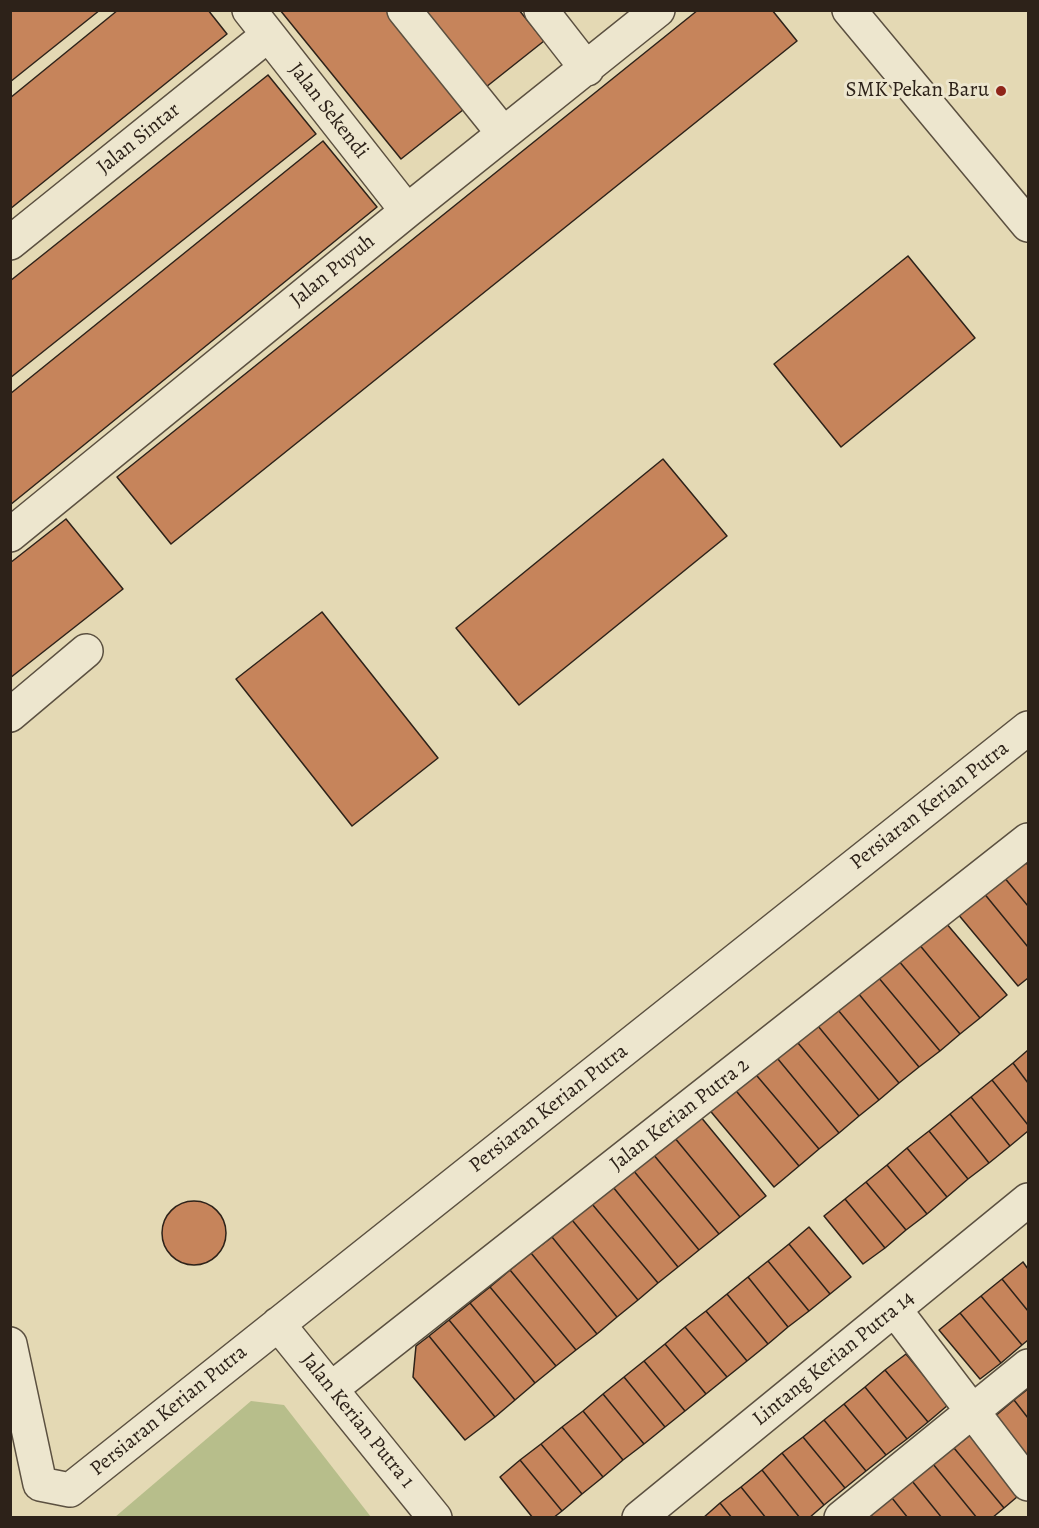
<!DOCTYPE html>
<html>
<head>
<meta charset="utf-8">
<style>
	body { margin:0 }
	#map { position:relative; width:1039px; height:1528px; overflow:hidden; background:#e4d9b4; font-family:Alegreya,serif }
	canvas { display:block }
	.frame { position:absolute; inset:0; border:12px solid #2d2219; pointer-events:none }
</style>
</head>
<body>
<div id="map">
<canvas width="1039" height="1528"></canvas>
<div class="frame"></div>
</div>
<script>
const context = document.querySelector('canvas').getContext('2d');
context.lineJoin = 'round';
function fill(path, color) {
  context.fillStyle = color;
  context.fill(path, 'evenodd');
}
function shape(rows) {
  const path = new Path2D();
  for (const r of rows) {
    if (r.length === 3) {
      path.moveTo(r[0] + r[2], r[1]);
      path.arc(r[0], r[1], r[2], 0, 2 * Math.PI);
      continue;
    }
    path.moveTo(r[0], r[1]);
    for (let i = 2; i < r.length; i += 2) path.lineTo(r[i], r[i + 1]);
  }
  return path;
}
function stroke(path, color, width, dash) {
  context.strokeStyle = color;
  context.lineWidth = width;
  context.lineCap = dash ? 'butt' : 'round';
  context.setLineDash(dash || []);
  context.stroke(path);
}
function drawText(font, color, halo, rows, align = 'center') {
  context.font = font + ' Alegreya,serif';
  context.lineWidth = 6;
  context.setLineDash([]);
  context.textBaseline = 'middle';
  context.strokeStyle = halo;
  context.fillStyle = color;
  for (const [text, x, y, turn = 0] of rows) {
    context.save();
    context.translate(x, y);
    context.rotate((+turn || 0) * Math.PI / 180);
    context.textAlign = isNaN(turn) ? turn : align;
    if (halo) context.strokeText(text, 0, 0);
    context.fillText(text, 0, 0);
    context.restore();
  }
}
const green = shape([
	[251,1401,284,1405,371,1517,115,1517]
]);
const building = shape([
	[10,10,100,10,10,82,10,10],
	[118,10,208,10,227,34,10,209,10,98,118,10],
	[280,10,398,10,473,102,401,159,280,10],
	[408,10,519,10,544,41,476,95,408,10],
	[698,10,772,10,797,41,171,544,117,477,698,10],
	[268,75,316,134,10,378,10,281,268,75],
	[323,141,377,207,10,505,10,394,323,141],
	[908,256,975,338,841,447,774,364,908,256],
	[663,459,727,536,519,705,456,628,663,459],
	[66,519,123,589,10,678,10,563,66,519],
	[322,612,438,758,352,826,236,679,322,612],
	[1018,853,1028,865,1028,906,998,870,1018,853],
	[998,870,1028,906,1028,947,978,886,998,870],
	[978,886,1028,947,1028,978,1018,986,952,907,978,886],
	[940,916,1007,995,980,1018,913,937,940,916],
	[913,937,980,1018,960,1034,893,954,913,937],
	[893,954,960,1034,940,1051,873,971,893,954],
	[873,971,940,1051,919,1067,853,987,873,971],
	[853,987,919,1067,899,1083,833,1004,853,987],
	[833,1004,899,1083,879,1100,813,1020,833,1004],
	[813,1020,879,1100,859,1116,793,1037,813,1020],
	[793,1037,859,1116,839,1133,773,1053,793,1037],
	[1028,1050,1028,1083,1013,1063,1028,1050],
	[773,1053,839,1133,819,1149,752,1070,773,1053],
	[1013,1063,1028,1083,1028,1125,992,1080,1013,1063],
	[752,1070,819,1149,799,1166,732,1086,752,1070],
	[992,1080,1028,1125,1028,1131,1010,1146,971,1097,992,1080],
	[732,1086,799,1166,774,1187,707,1107,732,1086],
	[971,1097,1010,1146,989,1163,950,1114,971,1097],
	[950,1114,989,1163,968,1179,929,1131,950,1114],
	[700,1116,766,1196,740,1217,674,1137,700,1116],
	[929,1131,968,1179,947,1197,907,1148,929,1131],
	[674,1137,740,1217,719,1234,653,1154,674,1137],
	[907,1148,947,1197,927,1214,887,1165,907,1148],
	[653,1154,719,1234,699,1250,633,1170,653,1154],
	[887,1165,927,1214,906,1230,866,1182,887,1165],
	[633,1170,699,1250,678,1267,613,1187,633,1170],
	[866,1182,906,1230,885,1248,845,1199,866,1182],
	[613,1187,678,1267,658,1283,592,1204,613,1187],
	[845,1199,885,1248,863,1264,824,1216,845,1199],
	[194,1233,32],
	[592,1204,658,1283,638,1300,572,1220,592,1204],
	[572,1220,638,1300,617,1317,552,1237,572,1220],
	[809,1227,851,1277,830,1294,789,1244,809,1227],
	[552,1237,617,1317,597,1334,531,1253,552,1237],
	[789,1244,830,1294,809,1311,768,1261,789,1244],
	[531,1253,597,1334,576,1350,510,1270,531,1253],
	[768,1261,809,1311,788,1327,748,1277,768,1261],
	[1023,1262,1028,1269,1028,1311,1002,1279,1023,1262],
	[510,1270,576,1350,556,1366,490,1287,510,1270],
	[748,1277,788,1327,768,1344,727,1294,748,1277],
	[1002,1279,1028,1311,1028,1340,1022,1345,981,1296,1002,1279],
	[490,1287,556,1366,535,1383,470,1303,490,1287],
	[727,1294,768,1344,747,1361,706,1311,727,1294],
	[981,1296,1022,1345,1001,1363,960,1313,981,1296],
	[470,1303,535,1383,515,1400,449,1320,470,1303],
	[706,1311,747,1361,727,1377,685,1327,706,1311],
	[960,1313,1001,1363,980,1379,939,1330,960,1313],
	[449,1320,515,1400,495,1417,429,1336,449,1320],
	[685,1327,727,1377,706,1394,665,1344,685,1327],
	[429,1336,495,1417,465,1440,413,1377,416,1346,429,1336],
	[665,1344,706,1394,685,1411,644,1361,665,1344],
	[906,1354,948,1405,928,1422,885,1370,906,1354],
	[644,1361,685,1411,665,1427,624,1377,644,1361],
	[885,1370,928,1422,907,1439,865,1387,885,1370],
	[624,1377,665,1427,644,1444,603,1394,624,1377],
	[865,1387,907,1439,886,1455,844,1404,865,1387],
	[1028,1389,1028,1418,1014,1400,1028,1389],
	[603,1394,644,1444,623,1460,583,1411,603,1394],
	[1014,1400,1028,1418,1028,1460,993,1418,1014,1400],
	[844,1404,886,1455,866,1471,824,1420,844,1404],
	[583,1411,623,1460,603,1477,562,1427,583,1411],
	[824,1420,866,1471,845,1488,803,1437,824,1420],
	[562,1427,603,1477,582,1494,541,1444,562,1427],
	[975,1431,1024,1491,1004,1508,954,1448,975,1431],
	[803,1437,845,1488,824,1505,782,1453,803,1437],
	[541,1444,582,1494,562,1511,520,1460,541,1444],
	[954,1448,1004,1508,992,1518,977,1518,933,1464,954,1448],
	[782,1453,824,1505,809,1518,800,1518,762,1470,782,1453],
	[520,1460,562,1511,553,1518,533,1518,500,1477,520,1460],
	[933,1464,977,1518,942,1518,912,1481,933,1464],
	[762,1470,800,1518,766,1518,741,1487,762,1470],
	[912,1481,942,1518,908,1518,892,1498,912,1481],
	[741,1487,766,1518,732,1518,720,1503,741,1487],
	[892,1498,908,1518,873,1518,871,1515,892,1498],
	[720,1503,732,1518,703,1518,720,1503]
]);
const minor = shape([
	[249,10,407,211],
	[404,10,503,133],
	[541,10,587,69],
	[849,10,1028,225],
	[10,243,268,35],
	[10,535,407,211,658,10],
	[10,715,86,651],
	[895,1310,1028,1484],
	[278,1324,435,1518],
	[10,1344,40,1484,70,1490,1028,728],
	[331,1389,1028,840],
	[639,1518,1028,1200],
	[841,1518,1028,1366]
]);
const markers = [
	[1001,91,6,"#8f2418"]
];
const poiNames = [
	["SMK Pekan Baru",989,91]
];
const streetNames = [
	["Jalan Sekendi",328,111,52],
	["Jalan Sintar",139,139,-39],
	["Jalan Puyuh",333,271,-39],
	["Persiaran Kerian Putra",930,806,-38],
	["Persiaran Kerian Putra",549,1109,-38],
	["Jalan Kerian Putra 2",680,1115,-38],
	["Lintang Kerian Putra 14",834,1359,-39],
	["Persiaran Kerian Putra",169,1411,-39],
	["Jalan Kerian Putra 1",357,1421,51]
];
fill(green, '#b7be8b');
fill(building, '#c6845b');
stroke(building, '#2d2219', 1.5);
stroke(minor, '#5b5040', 36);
stroke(minor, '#ede6ce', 33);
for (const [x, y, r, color] of markers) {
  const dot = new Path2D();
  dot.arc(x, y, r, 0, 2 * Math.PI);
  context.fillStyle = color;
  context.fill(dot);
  stroke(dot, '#ede6ce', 2);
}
drawText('21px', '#2d2219', '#ede6ce', poiNames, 'right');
drawText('21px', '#2d2219', '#ede6ce', streetNames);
</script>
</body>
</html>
